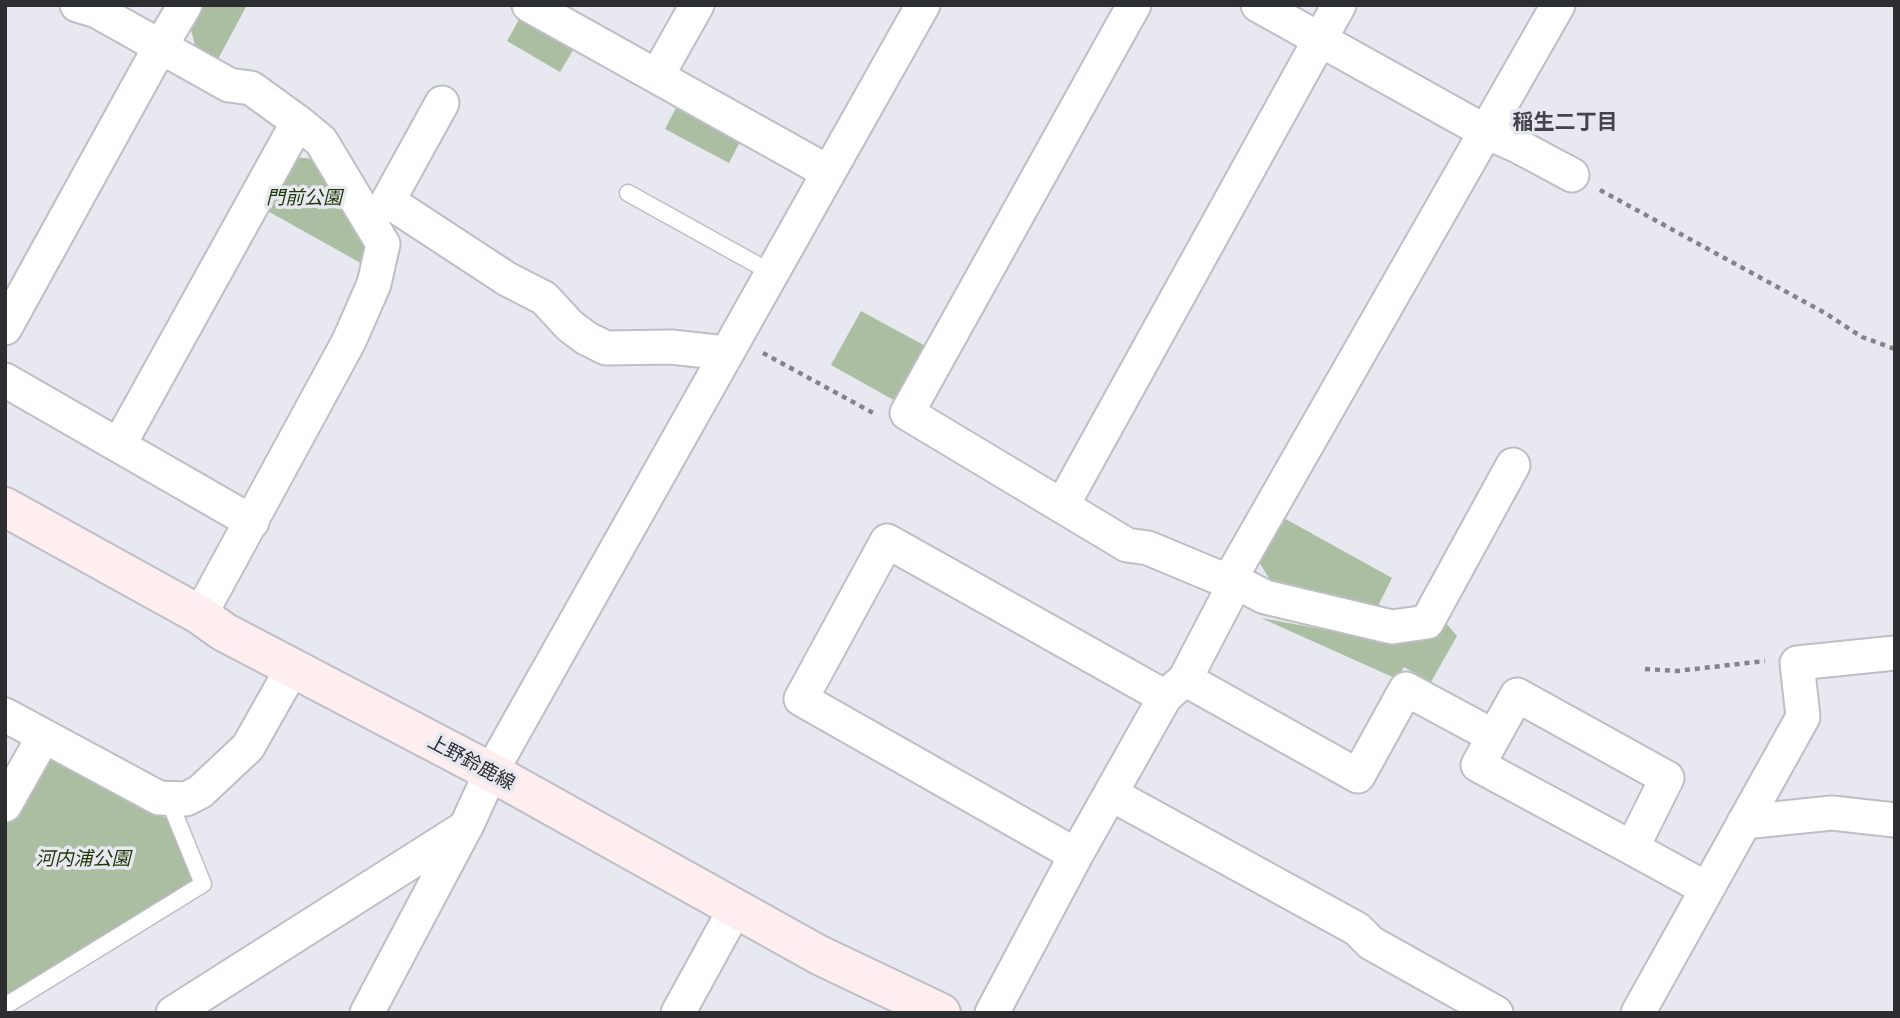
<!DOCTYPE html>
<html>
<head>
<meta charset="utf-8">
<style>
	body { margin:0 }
	#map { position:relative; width:1900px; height:1018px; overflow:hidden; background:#e7e8f0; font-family:Merriweather,serif }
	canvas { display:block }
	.frame { position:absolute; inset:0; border:7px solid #2d2e31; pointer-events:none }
</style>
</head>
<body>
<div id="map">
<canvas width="1900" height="1018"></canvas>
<div class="frame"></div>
</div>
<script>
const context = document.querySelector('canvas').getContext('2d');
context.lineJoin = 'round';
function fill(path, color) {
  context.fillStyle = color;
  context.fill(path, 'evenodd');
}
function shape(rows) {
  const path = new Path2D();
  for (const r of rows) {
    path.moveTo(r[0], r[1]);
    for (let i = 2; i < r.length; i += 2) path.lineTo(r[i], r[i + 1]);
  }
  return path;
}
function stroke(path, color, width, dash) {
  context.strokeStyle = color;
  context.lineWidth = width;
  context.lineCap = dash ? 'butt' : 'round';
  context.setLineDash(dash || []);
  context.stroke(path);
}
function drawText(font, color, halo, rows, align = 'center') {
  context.font = font + ' Merriweather,"Noto Sans JP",serif';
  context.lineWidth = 7;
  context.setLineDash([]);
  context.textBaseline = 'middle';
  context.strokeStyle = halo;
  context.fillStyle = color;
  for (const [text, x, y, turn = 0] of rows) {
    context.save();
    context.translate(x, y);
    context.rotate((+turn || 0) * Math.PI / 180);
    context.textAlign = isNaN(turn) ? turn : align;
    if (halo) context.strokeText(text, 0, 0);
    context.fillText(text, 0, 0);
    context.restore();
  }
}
const green = shape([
	[202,5,247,5,217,61,196,49,190,26],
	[521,16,575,47,560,72,507,41],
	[678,104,742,138,729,163,665,129],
	[293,157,314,159,367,248,366,266,264,209],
	[861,311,929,348,899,403,831,365],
	[1282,517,1392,578,1377,608,1275,588,1259,562],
	[1261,618,1393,642,1445,622,1457,636,1431,682,1404,667,1397,679],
	[56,758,175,823,197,883,5,998,5,825,39,765]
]);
const path = shape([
	[1600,190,1825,313,1862,337,1895,349],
	[763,353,875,414],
	[1645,669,1677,671,1765,661]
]);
const lane = shape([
	[628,193,772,273],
	[5,1006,203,884,168,798]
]);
const street = shape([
	[77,5,97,11,229,85,251,88,298,122,321,141,383,244,374,284,349,341,200,615],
	[529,5,828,172],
	[1134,5,907,413,1127,545,1148,548,1215,576,1230,579,1265,597,1392,627,1427,622,1513,465],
	[1258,5,1486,132,1516,145,1572,175],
	[657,76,697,5],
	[442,103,388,201,507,279,544,298,570,326,586,338,606,348,671,347,726,353],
	[5,328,160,47,185,5],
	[5,380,252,522],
	[119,445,298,122],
	[1062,506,1339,5],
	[1185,679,1358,776,1406,689,1493,736],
	[1517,695,1667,778,1632,848,1478,765,1517,695],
	[5,715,159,798,186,799,200,792,248,747,292,669],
	[1111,794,1357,929,1371,943,1496,1013],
	[5,805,44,736],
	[1744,822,1832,813,1895,820],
	[1632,848,1707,889],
	[1076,855,801,699,887,541,1165,697],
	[173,1013,466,827,491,772,923,5],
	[367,1013,464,830],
	[678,1013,735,909],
	[992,1013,1076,855,1165,697,1185,679,1230,593,1230,579,1558,5],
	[1638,1013,1803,717,1797,663,1895,653]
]);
const secondary = shape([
	[5,507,200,615,224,632,491,772,819,955,941,1013]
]);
const parkNames = [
	["門前公園",304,199],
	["河内浦公園",83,860]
];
const streetNames = [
	["上野鈴鹿線",471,763,28]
];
const neighbourhoodNames = [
	["稲生二丁目",1565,123]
];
fill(green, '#acbea2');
stroke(lane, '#bdbec6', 19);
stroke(street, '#bdbec6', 37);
stroke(secondary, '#bdbec6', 42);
stroke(path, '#838489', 4.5, [5, 5]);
stroke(lane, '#fff', 16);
stroke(street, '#fff', 33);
stroke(secondary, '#feeef0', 38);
drawText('italic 19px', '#1e3907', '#e7e8f0', parkNames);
drawText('19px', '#2d2e31', '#e7e8f0', streetNames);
drawText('bold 21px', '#44454b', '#e7e8f0', neighbourhoodNames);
</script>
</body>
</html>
